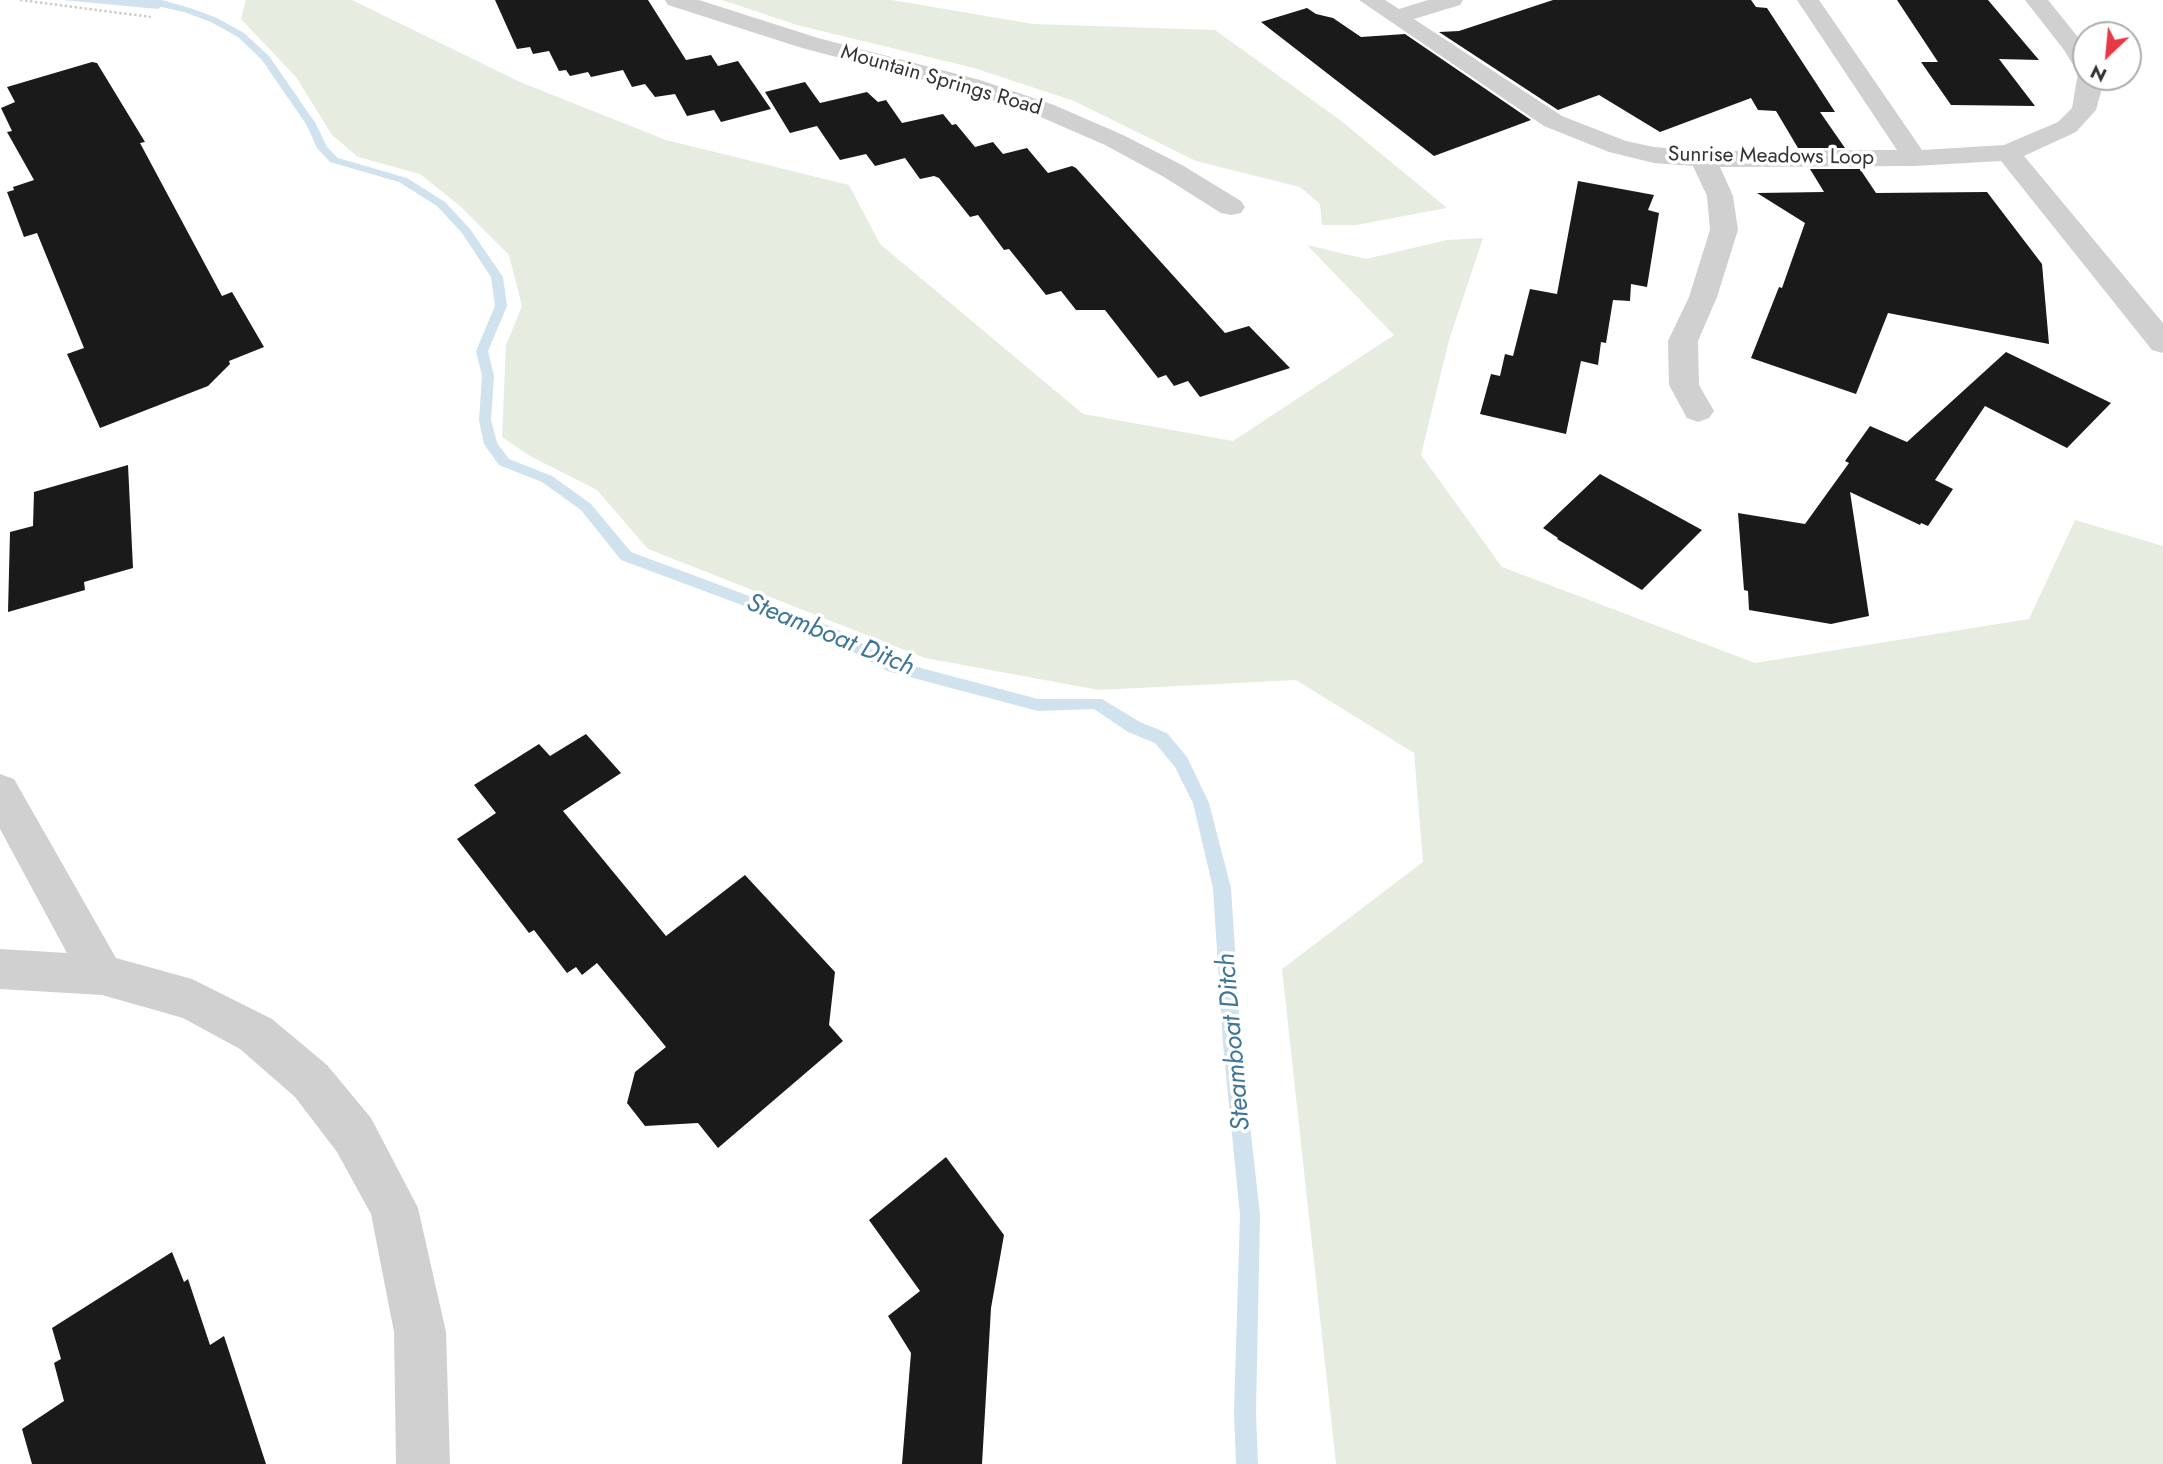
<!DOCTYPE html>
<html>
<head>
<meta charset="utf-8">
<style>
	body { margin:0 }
	#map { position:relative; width:2163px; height:1464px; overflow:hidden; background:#fff; font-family:Jost,sans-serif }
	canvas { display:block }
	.north { position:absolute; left:2072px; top:21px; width:70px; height:70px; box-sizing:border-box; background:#fff; border:2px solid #adadad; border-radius:50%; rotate:206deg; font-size:19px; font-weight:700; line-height:28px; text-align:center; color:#333 }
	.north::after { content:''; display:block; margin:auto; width:24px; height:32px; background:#e63946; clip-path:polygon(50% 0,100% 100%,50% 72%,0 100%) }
</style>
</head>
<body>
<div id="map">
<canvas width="2163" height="1464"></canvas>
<div class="north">N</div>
</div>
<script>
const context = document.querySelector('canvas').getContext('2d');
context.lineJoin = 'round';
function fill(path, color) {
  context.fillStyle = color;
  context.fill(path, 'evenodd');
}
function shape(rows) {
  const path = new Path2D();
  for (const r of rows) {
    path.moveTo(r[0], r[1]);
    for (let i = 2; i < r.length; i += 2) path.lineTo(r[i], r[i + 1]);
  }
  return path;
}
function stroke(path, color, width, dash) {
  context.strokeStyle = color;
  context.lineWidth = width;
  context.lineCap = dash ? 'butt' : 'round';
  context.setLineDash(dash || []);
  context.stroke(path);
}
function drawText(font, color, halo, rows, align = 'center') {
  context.font = font + ' Jost,sans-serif';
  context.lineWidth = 7;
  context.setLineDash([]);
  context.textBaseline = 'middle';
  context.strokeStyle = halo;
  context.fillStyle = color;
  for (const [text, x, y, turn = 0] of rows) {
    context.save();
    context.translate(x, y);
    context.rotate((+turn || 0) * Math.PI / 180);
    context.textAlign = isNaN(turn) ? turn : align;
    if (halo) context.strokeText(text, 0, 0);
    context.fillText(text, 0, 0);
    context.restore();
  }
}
const green = shape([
	[246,0,352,0,520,82,666,140,849,185,880,244,1083,414,1233,441,1394,335,1307,245,1366,259,1447,240,1483,238,1449,340,1421,455,1502,567,1755,663,2029,619,2075,520,2163,546,2163,1464,1336,1464,1282,969,1423,862,1414,753,1296,680,1099,690,925,658,648,549,597,490,530,456,502,437,506,345,522,306,509,255,460,206,420,174,358,157,332,135,296,77,241,19],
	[722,0,892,0,1033,24,1215,30,1340,120,1447,208,1356,225,1322,225,1320,204,1300,187,1196,161,1074,101,974,68,797,25]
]);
const water = shape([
	[63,0,151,0,167,2,158,9]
]);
const stream = shape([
	[131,0,162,0,190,8,217,18,244,33,269,56,316,124,327,147,338,158,407,178,445,202,470,229,503,277,507,306,488,351,494,376,491,420,497,443,509,459,552,476,591,504,631,552,835,628,891,660,1038,699,1102,699,1140,722,1167,733,1187,757,1209,803,1231,888,1241,1044,1260,1215,1256,1412,1258,1464,1236,1464,1234,1412,1240,1215,1223,1044,1213,888,1193,803,1175,767,1155,743,1128,732,1094,709,1038,711,887,671,825,636,621,560,581,510,542,482,499,465,484,444,479,420,482,376,476,351,495,306,491,277,462,233,437,206,399,182,330,162,317,148,306,124,262,60,238,37,211,22,184,12,131,0]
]);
const building = shape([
	[495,0,648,0,686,60,711,55,718,66,738,61,771,109,721,122,714,110,687,116,675,94,655,97,645,84,632,87,623,70,591,77,588,72,570,76,566,70,559,71,549,51,533,54,530,47,517,49],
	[1553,0,1751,0,1756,7,1767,8,1835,112,1820,112,1845,148,1798,148,1776,111,1758,110,1751,98,1660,132,1599,95,1558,110,1439,32,1459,31],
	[1897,0,1988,0,2039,60,1999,59,2035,106,1951,105,1921,62,1938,62],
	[1307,8,1316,14,1333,18,1361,37,1405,34,1531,120,1434,156,1261,22],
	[92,62,97,63,145,142,140,143,222,296,232,292,264,347,229,361,230,364,208,386,100,428,67,354,84,348,37,233,24,237,7,192,14,190,13,187,34,180,7,132,12,131,1,108,15,102,7,87],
	[805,82,820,103,867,92,878,102,886,100,902,123,943,114,952,125,956,124,975,147,993,142,1003,154,1027,148,1048,173,1072,166,1076,168,1225,333,1249,326,1290,368,1200,397,1188,381,1174,386,1166,375,1158,378,1105,310,1076,310,1061,291,1046,295,1009,249,1004,250,978,215,970,217,939,178,934,176,920,179,905,158,875,166,866,154,840,160,817,126,790,133,765,92],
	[1810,169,1860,169,1876,193,1987,192,2042,264,2049,344,1888,313,1856,394,1751,358,1779,287,1782,288,1805,223,1757,193,1824,192],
	[1578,181,1654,195,1648,210,1659,213,1647,287,1631,284,1630,301,1613,300,1606,343,1601,342,1598,365,1581,361,1566,434,1480,414,1491,374,1500,376,1505,354,1513,356,1530,289,1557,294],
	[2006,352,2111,403,2067,448,1985,406,1935,480,1953,489,1928,526,1921,523,1920,525,1850,492,1869,616,1831,624,1749,610,1748,591,1744,590,1738,513,1805,524,1849,463,1845,461,1870,426,1907,442],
	[128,465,133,568,84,582,85,590,8,612,10,532,33,526,34,492],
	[1600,474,1702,530,1642,590,1557,539,1558,538,1543,528],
	[586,734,621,773,563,811,666,936,745,875,835,972,829,1025,843,1041,718,1148,698,1123,645,1126,627,1103,635,1072,666,1047,597,963,582,975,576,967,567,973,534,930,529,933,457,839,496,813,474,785,539,744,550,756],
	[946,1157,1004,1235,991,1308,982,1464,902,1464,911,1353,888,1316,920,1291,869,1220],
	[172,1252,184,1282,188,1279,210,1345,224,1336,266,1464,32,1464,22,1429,64,1401,54,1363,61,1359,52,1328]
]);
const path = shape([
	[20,0,151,17]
]);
const street = shape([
	[665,0,699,0,818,38,980,80,1054,105,1123,135,1182,165,1241,201,1245,207,1241,213,1231,215,1221,213,1164,177,1105,145,1036,115,962,90,802,48,668,5,665,0],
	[1359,0,1385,0,1399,9,1428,0,1463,0,1460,5,1414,19,1562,116,1626,141,1654,147,1703,151,1897,150,1797,0,1819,0,1922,150,2004,145,2058,122,2072,108,2078,73,2064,50,2025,0,2048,0,2086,47,2086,77,2100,77,2102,88,2096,110,2076,132,2024,156,2163,323,2163,353,2152,350,2001,161,1915,166,1720,167,1733,196,1738,230,1717,297,1698,341,1699,385,1714,411,1709,418,1698,422,1687,418,1669,385,1668,341,1689,297,1710,230,1707,196,1693,166,1654,163,1609,152,1544,126,1359,0],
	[0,774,14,779,116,958,192,979,272,1019,327,1065,371,1118,418,1208,446,1332,450,1464,396,1464,394,1332,371,1214,337,1152,295,1097,240,1049,183,1018,102,995,0,989,0,949,67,953,0,829,0,774]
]);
const farStreetnames = [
	["Mountain Springs Road",941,81,16],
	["Sunrise Meadows Loop",1771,157,1]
];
const waterNames = [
	["Steamboat Ditch",830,636,22],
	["Steamboat Ditch",1235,1042,-95]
];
fill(green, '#e6ecdf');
fill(water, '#cfe2ee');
fill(stream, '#cfe2ee');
fill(building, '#1a1a1a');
stroke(path, '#cdcdcd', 2.5, [2.5, 2.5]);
fill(street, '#d0d0d0');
drawText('21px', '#333', '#fff', farStreetnames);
drawText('italic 26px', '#3f7597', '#fff', waterNames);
</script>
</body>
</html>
